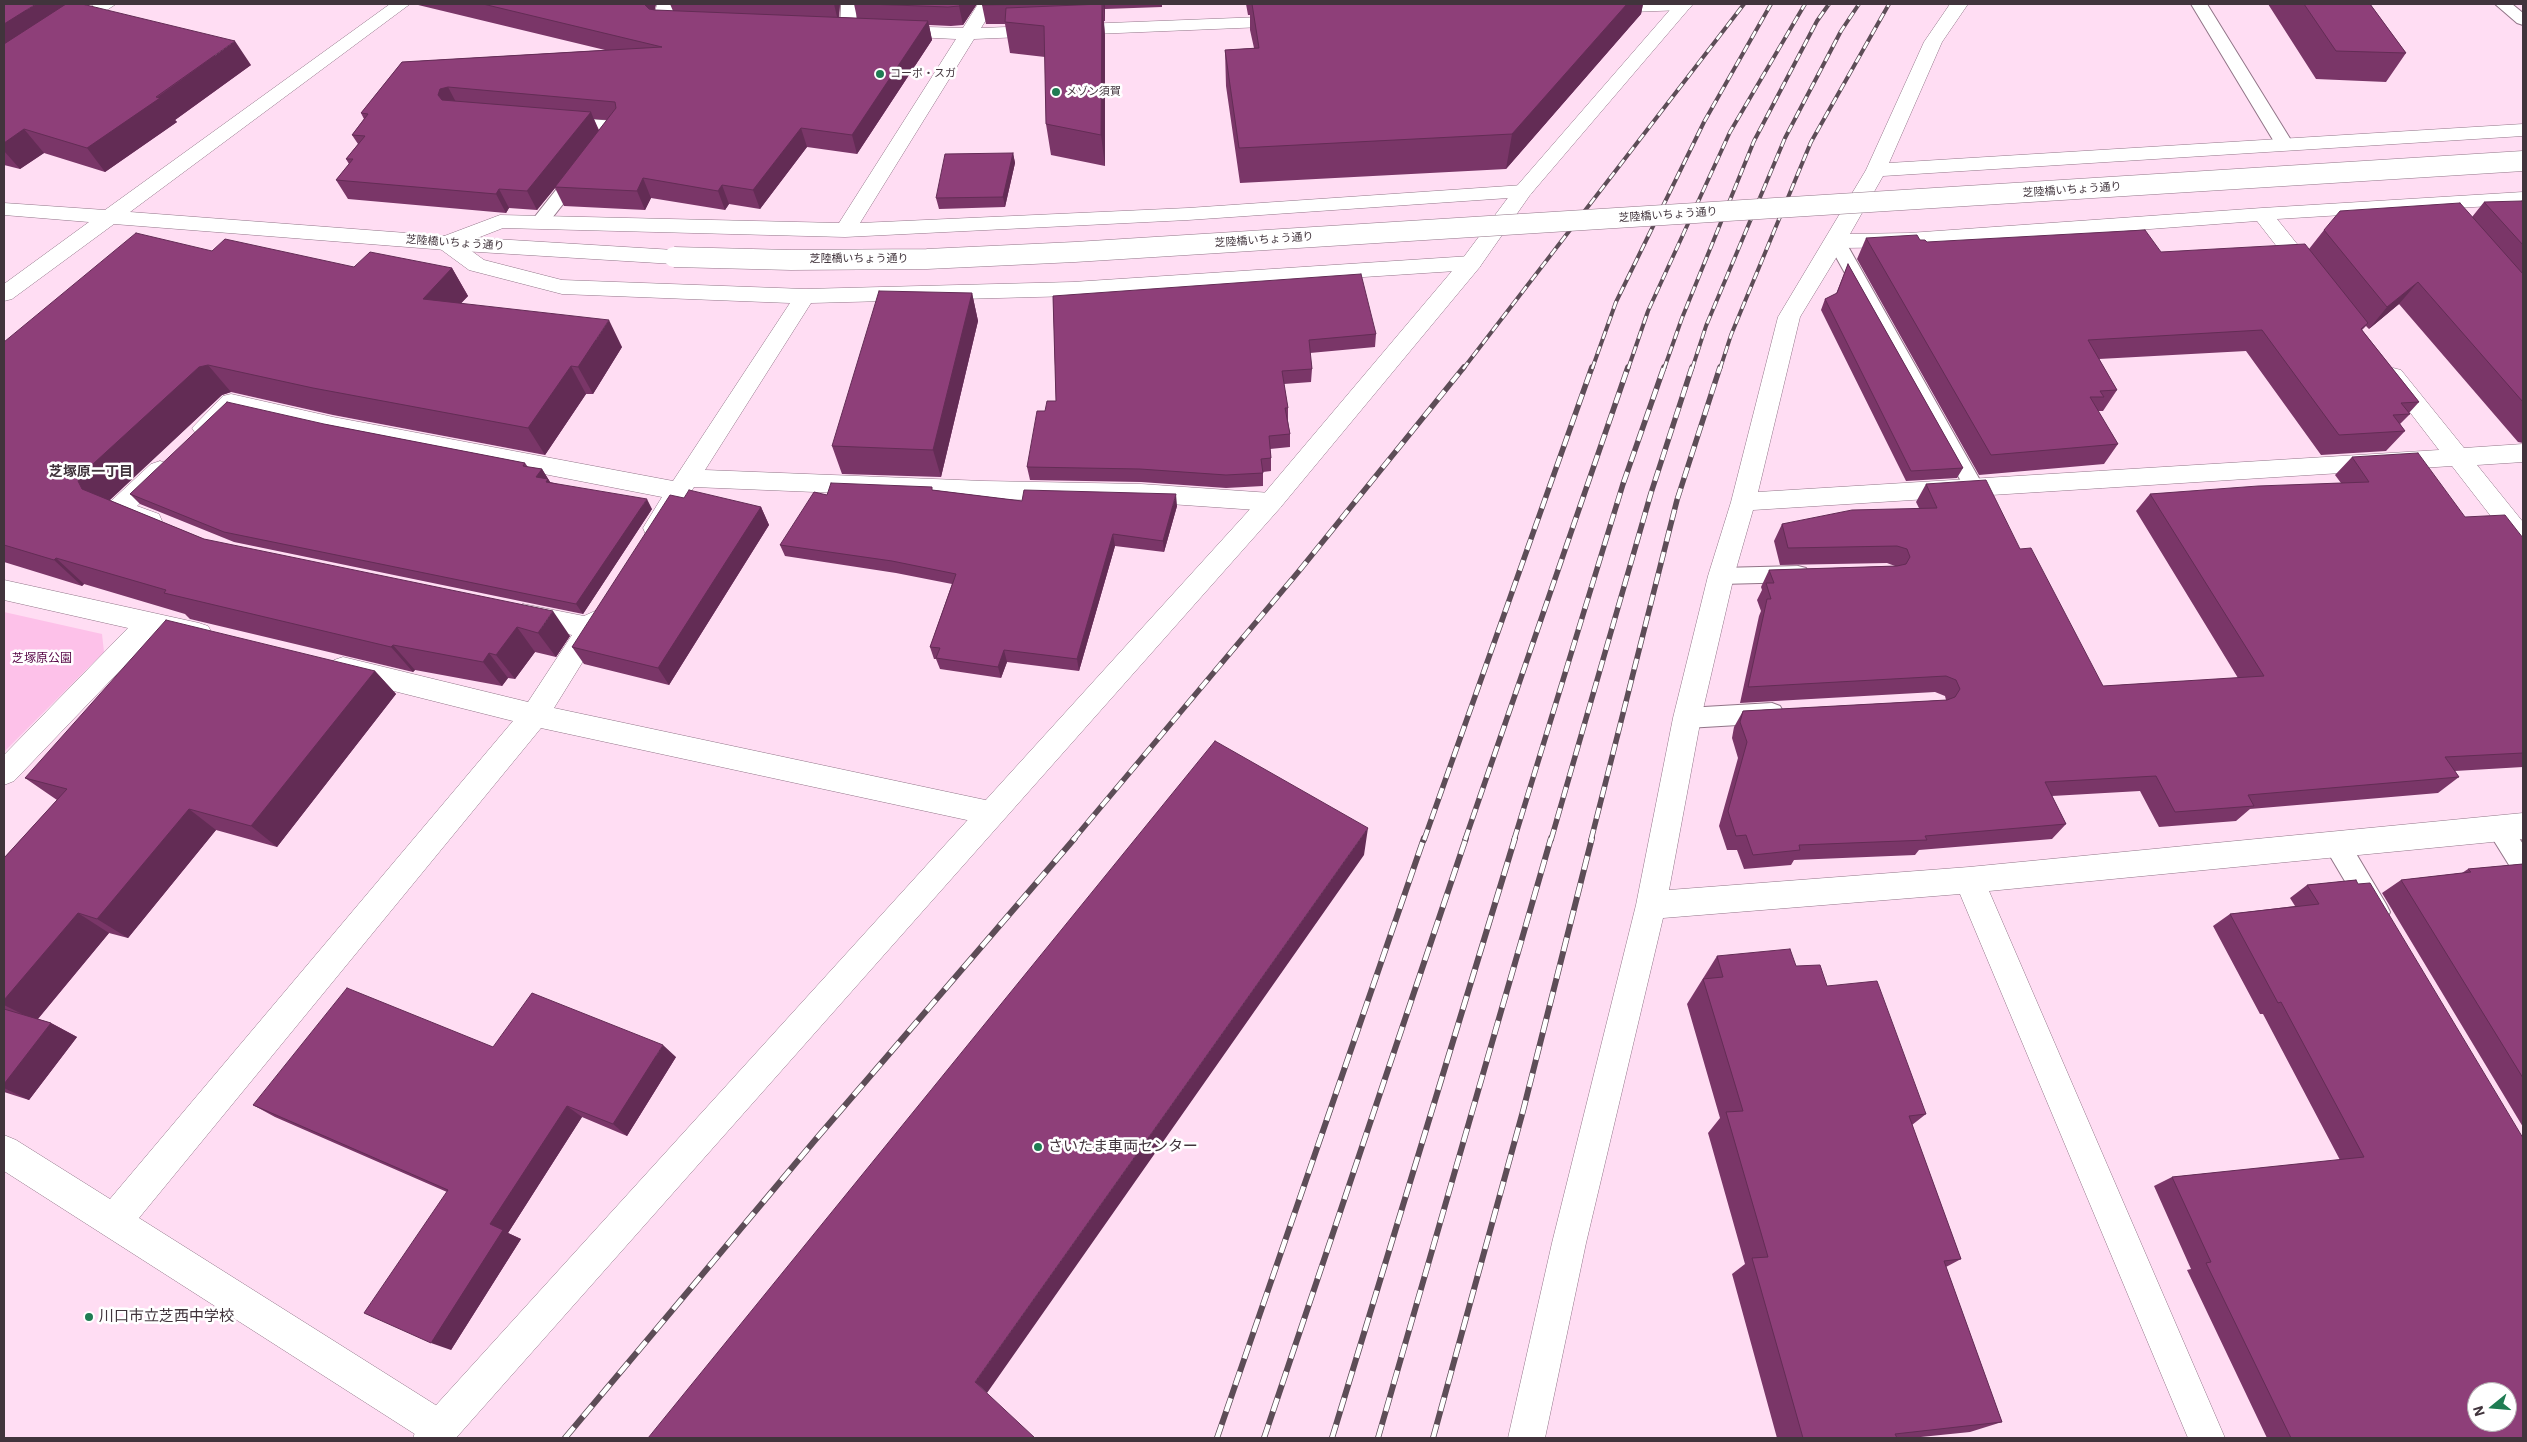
<!DOCTYPE html>
<html>
<head>
<meta charset="utf-8">
<style>
	body { margin:0 }
	#map { position:relative; width:2527px; height:1442px; overflow:hidden; background:#ffddf3; font-family:"IBM Plex Sans",sans-serif }
	canvas { display:block }
	.frame { position:absolute; inset:0; border:5px solid #41343c; pointer-events:none }
	.north { position:absolute; left:2467px; top:1382px; width:50px; height:50px; box-sizing:border-box; background:#fff; border:1px solid #b3aeb1; border-radius:50%; rotate:253deg; font-size:14px; font-weight:700; line-height:20px; text-align:center; color:#41343c }
	.north::after { content:''; display:block; margin:auto; width:18px; height:22px; background:#1f7c53; clip-path:polygon(50% 0,100% 100%,50% 72%,0 100%) }
</style>
</head>
<body>
<div id="map">
<canvas width="2527" height="1442"></canvas>
<div class="frame"></div>
<div class="north">N</div>
</div>
<script>
const context = document.querySelector('canvas').getContext('2d');
context.lineJoin = 'round';
function fill(path, color) {
  context.fillStyle = color;
  context.fill(path, 'evenodd');
}
function shape(rows) {
  const path = new Path2D();
  for (const r of rows) {
    path.moveTo(r[0], r[1]);
    for (let i = 2; i < r.length; i += 2) path.lineTo(r[i], r[i + 1]);
  }
  return path;
}
function stroke(path, color, width, dash) {
  context.strokeStyle = color;
  context.lineWidth = width;
  context.lineCap = dash ? 'butt' : 'round';
  context.setLineDash(dash || []);
  context.stroke(path);
}
function drawText(font, color, halo, rows, align = 'center') {
  context.font = font + ' "IBM Plex Sans","Noto Sans JP",sans-serif';
  context.lineWidth = 5;
  context.setLineDash([]);
  context.textBaseline = 'middle';
  context.strokeStyle = halo;
  context.fillStyle = color;
  for (const [text, x, y, turn = 0] of rows) {
    context.save();
    context.translate(x, y);
    context.rotate((+turn || 0) * Math.PI / 180);
    context.textAlign = isNaN(turn) ? turn : align;
    if (halo) context.strokeText(text, 0, 0);
    context.fillText(text, 0, 0);
    context.restore();
  }
}
const green = shape([
	[4,612,102,634,104,652,4,752]
]);
const lane = shape([
	[841,4,857,4,856,29,854,32,848,34,840,29,841,4],
	[2191,4,2207,4,2294,145,2291,149,2279,149,2276,145,2191,4],
	[2495,4,2512,4,2523,13,2523,25,2517,23,2495,4],
	[564,117,615,121,621,122,623,126,608,146,602,147,596,146,594,142,603,130,558,126,556,122,558,118,564,117],
	[580,166,586,167,589,171,586,175,545,227,533,227,530,223,533,219,574,167,580,166],
	[1836,235,1842,237,1845,241,1981,482,1985,487,1981,492,1974,495,1967,492,1827,241,1830,237,1836,235],
	[1798,566,1806,568,1809,574,1806,580,1798,582,1721,584,1713,582,1710,576,1713,570,1721,568,1798,566],
	[1772,703,1780,706,1784,713,1780,720,1772,723,1687,728,1679,725,1675,718,1679,711,1687,708,1772,703],
	[2498,817,2507,820,2523,844,2523,876,2514,873,2486,828,2489,820,2498,817],
	[2336,832,2345,835,2386,904,2390,912,2386,920,2377,924,2368,920,2327,851,2323,843,2327,835,2336,832]
]);
const street = shape([
	[95,4,116,4,11,73,4,75,4,61,95,4],
	[657,4,675,4,672,17,693,19,696,23,693,27,687,28,656,26,653,22,657,4],
	[978,4,996,4,981,28,1287,16,1293,17,1296,21,1293,25,1287,26,974,39,860,223,1188,208,1523,185,1530,187,1533,191,1530,195,1523,197,1188,220,845,237,503,228,462,244,484,260,562,280,805,289,1073,282,1471,256,1479,258,1482,263,1479,268,1471,270,1073,296,811,303,705,470,984,481,1141,484,1271,493,1280,496,1283,502,1280,508,1271,511,1141,502,984,499,694,487,664,535,655,537,646,535,643,528,662,497,333,433,236,411,212,434,204,436,196,434,192,428,223,396,231,394,333,417,673,481,790,303,562,294,469,270,439,248,435,243,439,238,500,215,839,223,956,39,893,36,887,35,884,31,887,27,893,26,963,28,978,4],
	[1599,4,1691,4,1692,5,1689,9,1683,10,1605,13,1599,12,1596,8,1599,4],
	[1950,4,1968,4,1942,42,1889,163,2523,124,2523,136,1883,176,1850,234,1909,233,2262,208,2523,192,2523,204,2277,219,2322,275,2319,280,2311,282,2303,280,2257,221,1909,247,1842,248,1800,317,1758,492,2439,450,2382,376,2385,370,2393,368,2401,370,2464,448,2523,444,2523,462,2477,465,2523,522,2523,548,2514,546,2452,466,1753,510,1734,576,1701,718,1669,890,1969,867,2523,813,2523,839,1989,891,2225,1438,2188,1438,1960,894,1663,918,1586,1243,1545,1438,1508,1438,1552,1243,1636,905,1673,718,1708,576,1731,502,1778,317,1866,170,1924,42,1950,4],
	[160,461,169,464,172,470,169,476,137,506,159,514,162,521,159,528,150,530,110,514,107,508,110,502,151,464,160,461],
	[4,580,199,623,208,626,212,633,208,640,199,643,155,634,14,781,4,785,4,755,128,628,4,600,4,580],
	[523,604,584,616,595,611,604,614,608,621,554,708,990,801,1000,804,1004,813,1000,822,990,825,541,728,139,1218,453,1416,459,1429,455,1438,421,1438,4,1171,4,1135,16,1140,110,1199,513,721,334,676,330,668,334,660,343,657,528,702,572,635,514,621,510,614,514,607,523,604]
]);
const secondary = shape([
	[390,4,410,4,130,212,446,236,674,250,682,252,685,257,682,262,674,264,446,250,114,224,12,299,4,301,4,284,89,222,4,215,4,203,105,210,390,4],
	[1675,4,1693,4,1530,195,1479,268,1280,508,456,1438,413,1438,418,1425,1262,496,1463,258,1516,187,1675,4]
]);
const railFar2 = shape([
	[1463,369,1744,4],
	[1592,369,1616,302,1704,122,1771,4],
	[1628,369,1648,311,1730,132,1805,4],
	[1664,369,1682,318,1754,141,1817,21,1829,4],
	[1692,369,1706,326,1785,138,1841,31,1859,4],
	[1720,369,1731,335,1811,142,1889,4]
]);
const railFar1 = shape([
	[1073,840,1299,571,1464,367],
	[1424,840,1592,367],
	[1465,840,1628,367],
	[1514,840,1623,484,1664,367],
	[1551,840,1651,493,1692,367],
	[1591,840,1677,500,1720,367]
]);
const rail = shape([
	[565,1438,816,1139,1075,838],
	[1217,1438,1424,838],
	[1264,1438,1466,838],
	[1332,1438,1515,838],
	[1378,1438,1551,838],
	[1433,1438,1523,1111,1592,838]
]);
const secondaryBridge = shape([
	[674,257,791,260,927,259,1075,252,2523,161]
]);
const wall = shape([
	[4,4,251,65,175,120,177,122,105,172,44,153,20,169,4,165],
	[414,4,656,4,654,10,673,11,670,4,840,4,839,17,857,18,854,4,977,4,963,25,951,26,929,25,932,40,857,154,807,147,760,209,729,204,725,210,651,198,645,210,564,206,555,188,537,210,509,208,506,213,348,199,336,180,349,164,346,159,358,144,352,135,364,119,361,113,402,62,605,50],
	[594,119,607,120,599,130],
	[983,4,1162,4,1162,7,1105,9,1105,21,1104,21,1105,36,1105,166,1051,155,1046,124,1045,57,1010,53,1005,24,986,24,982,5],
	[1246,4,1643,4,1641,14,1506,169,1240,183,1226,86,1225,50,1254,48,1250,30,1250,15,1248,15],
	[2268,4,2370,4,2406,53,2386,82,2316,79],
	[1013,153,1015,163,1005,207,939,209,936,198],
	[2484,202,2523,203,2523,443,2518,442,2399,304,2369,329,2366,326,2362,330,2419,402,2409,413,2410,414,2400,424,2405,431,2386,451,2321,455,2246,351,2099,359,2117,390,2103,411,2098,411,2118,444,2104,464,1979,475,1857,259,1866,238,1920,240,1927,242,2161,252,2309,249,2324,230,2472,217],
	[212,251,354,267,452,268,468,296,461,303,622,347,593,394,586,394,545,455,333,415,231,392,222,395,109,500,204,539,570,636,556,657,535,652,515,679,508,678,502,686,415,670,413,672,190,619,185,614,84,584,82,586,4,562,4,342],
	[1848,264,1963,468,1957,478,1906,481,1821,310,1825,299,1836,294],
	[972,293,978,321,941,477,842,474,832,446],
	[1053,296,1376,334,1375,347,1310,353,1312,369,1311,382,1284,384,1288,408,1288,421,1290,434,1290,447,1270,449,1271,458,1271,471,1263,472,1263,486,1226,488,1141,482,1030,480,1027,467,1045,411,1056,401],
	[324,424,525,463,528,467,542,469,550,482,652,509,583,614,234,542,140,504,130,494],
	[2352,457,2465,517,2523,538,2523,767,2455,771,2459,777,2438,793,2250,809,2236,821,2159,827,2140,791,2052,796,2066,824,2052,839,1919,850,1915,855,1794,860,1791,865,1744,869,1737,850,1727,850,1719,826,1738,758,1732,738,1734,727,1743,711,1946,700,1945,696,1935,692,1740,703,1759,616,1761,611,1757,600,1762,590,1761,587,1769,570,1895,566,1887,563,1780,565,1774,541,1782,524,1919,508,1916,502,1926,484,2020,549,2103,686,2238,678,2136,511,2150,494,2341,483,2335,475],
	[933,490,1022,501,1177,506,1164,552,1115,546,1079,671,1007,662,1001,678,940,669,936,659,934,659,930,647,952,584,896,573,785,556,780,545,827,495],
	[684,498,761,507,769,525,669,685,584,664,572,647],
	[375,671,396,694,277,847,216,830,128,938,109,933,38,1019,51,1023,77,1037,29,1100,4,1092,4,858,57,800,25,778],
	[2523,864,2523,1127,2382,893,2401,880,2462,873,2468,869],
	[2356,880,2523,1438,2267,1438,2187,1270,2191,1269,2154,1186,2172,1177,2340,1160,2263,1014,2260,1014,2213,926,2230,914,2295,906,2290,898,2307,885],
	[1717,956,1796,966,1827,986,1926,1114,1912,1125,1961,1259,1946,1267,2002,1422,1970,1432,1911,1438,1777,1438,1732,1274,1745,1264,1708,1133,1720,1118,1687,1004],
	[493,1047,676,1057,627,1136,582,1117,508,1233,521,1239,451,1350,447,1192,275,1117,253,1105]
]);
const shadedWall = shape([
	[36,4,83,4,4,59,4,24],
	[644,4,656,4,652,23],
	[834,4,840,4,838,21],
	[961,4,977,4,963,25,959,6],
	[1102,4,1105,36,1105,166,1101,135],
	[1103,4,1105,4,1105,21],
	[1627,4,1643,4,1641,14,1506,169,1512,134],
	[928,21,932,40,857,154,852,135],
	[235,41,251,65,175,120,177,122,105,172,87,148],
	[448,87,458,106,448,114,438,95,440,89],
	[591,112,599,132,555,187,555,188,537,210,527,191],
	[801,128,807,147,760,209,753,190],
	[24,129,44,153,20,169,4,151,4,143],
	[1013,153,1015,163,1005,207,1003,197],
	[643,178,651,198,645,210,637,191],
	[722,185,729,204,725,210,718,191],
	[499,189,509,208,506,213,496,194],
	[452,268,468,296,440,326,423,299],
	[2418,282,2399,304,2369,329,2387,307],
	[972,293,978,321,941,477,933,450],
	[609,320,622,347,593,394,578,367],
	[208,365,231,392,222,395,109,501,82,489,78,481,82,474,199,367],
	[571,366,586,394,545,455,528,428],
	[542,469,555,490,536,477],
	[1176,494,1177,506,1164,552,1163,541],
	[647,499,652,509,583,614,576,604],
	[761,507,769,525,669,685,658,668],
	[1113,534,1115,546,1079,671,1077,659],
	[56,558,84,584,82,586,54,560],
	[553,611,570,636,556,657,538,633],
	[517,627,535,652,515,679,496,655],
	[393,645,415,670,413,672,391,647],
	[1004,650,1007,662,1001,678,998,667],
	[489,653,508,678,502,686,483,662],
	[375,671,396,694,277,847,251,826],
	[189,809,216,830,128,938,97,919],
	[1368,828,1364,855,987,1393,975,1382],
	[78,913,109,933,36,1021,4,1005,4,1000],
	[51,1023,77,1037,29,1100,4,1088,4,1084],
	[663,1045,676,1057,627,1136,613,1124],
	[567,1106,582,1117,508,1233,521,1239,451,1350,431,1343,490,1224]
]);
const building = shape([
	[4,4,36,4,4,24,4,4],
	[66,4,82,4,235,41,156,97,160,98,87,148,24,129,4,143,4,44,66,4],
	[483,4,644,4,649,9,655,10,928,21,852,135,801,128,753,190,722,185,718,191,643,178,637,191,555,187,616,108,615,102,448,87,440,89,438,95,442,100,591,112,527,191,499,189,496,194,336,180,353,159,346,159,365,136,352,135,368,114,361,113,402,62,662,47,483,4],
	[867,4,961,4,959,6,948,7,867,4],
	[983,4,1041,4,982,5,983,4],
	[1102,4,1101,135,1046,124,1044,26,1005,22,1006,8,1102,4],
	[1252,4,1627,4,1512,134,1239,148,1225,50,1259,48,1252,4],
	[2304,4,2370,4,2406,53,2336,51,2304,4],
	[1013,153,1003,197,936,198,945,154,1013,153],
	[2522,201,2523,203,2523,245,2484,202,2522,201],
	[2460,203,2523,274,2523,402,2418,282,2387,307,2324,230,2340,211,2460,203],
	[2145,230,2161,252,2305,244,2368,323,2361,329,2419,402,2401,403,2410,414,2393,415,2405,431,2339,435,2262,330,2088,340,2117,390,2100,391,2104,397,2090,397,2118,444,1991,455,1866,238,1917,235,1920,240,1925,240,1927,242,2145,230],
	[136,233,212,251,225,239,354,267,370,252,452,268,423,299,609,320,578,367,571,366,528,428,313,388,208,365,199,367,82,474,78,481,82,489,204,539,553,611,538,633,517,627,496,655,489,653,483,662,393,645,391,647,164,593,166,590,56,558,54,560,4,545,4,342,136,233],
	[1848,264,1963,468,1911,471,1825,299,1837,293,1848,264],
	[1361,274,1376,334,1309,340,1312,369,1282,371,1288,408,1285,408,1290,434,1269,436,1271,458,1261,459,1263,473,1226,475,1140,469,1027,467,1037,411,1045,411,1047,401,1056,401,1053,296,1361,274],
	[879,291,972,293,933,450,832,446,879,291],
	[227,402,324,424,525,463,523,466,542,469,536,477,548,479,546,482,647,499,576,604,224,532,130,494,227,402],
	[2418,453,2465,517,2505,515,2523,538,2523,753,2445,757,2459,777,2248,795,2254,806,2175,812,2156,776,2045,782,2066,824,1925,836,1927,840,1799,845,1800,850,1753,855,1746,835,1736,836,1728,811,1747,742,1740,722,1743,711,1947,700,1955,697,1960,689,1956,680,1946,676,1748,687,1767,599,1771,599,1766,583,1774,583,1769,570,1897,566,1906,564,1910,557,1907,549,1897,546,1788,548,1782,524,1852,510,1937,508,1926,484,1986,480,2020,549,2031,548,2103,686,2264,676,2150,494,2258,486,2369,482,2352,457,2418,453],
	[831,483,932,487,932,490,1022,501,1024,490,1176,494,1163,541,1113,534,1077,659,1004,650,998,667,936,658,940,648,930,647,956,574,892,561,780,545,814,492,827,495,831,483],
	[689,490,761,507,658,668,572,647,670,495,684,498,689,490],
	[166,620,375,671,251,826,189,809,97,919,78,913,4,1000,4,858,67,789,25,778,166,620],
	[1215,741,1368,828,975,1382,1035,1438,648,1438,1215,741],
	[2523,864,2523,1078,2401,880,2471,872,2468,869,2523,864],
	[2356,880,2358,884,2370,883,2523,1138,2523,1438,2291,1438,2206,1263,2211,1262,2172,1177,2364,1157,2281,1002,2278,1003,2230,914,2319,904,2307,885,2356,880],
	[2477,1392,2507,1392,2507,1422,2477,1422,2477,1392],
	[1790,949,1796,966,1820,965,1827,986,1877,981,1926,1114,1909,1116,1961,1259,1944,1261,2002,1422,1895,1434,1897,1438,1803,1438,1752,1258,1768,1257,1726,1112,1743,1111,1703,979,1723,977,1717,956,1790,949],
	[347,988,493,1047,532,993,663,1045,613,1124,567,1106,490,1224,503,1230,431,1343,364,1313,448,1190,253,1105,347,988],
	[4,1009,51,1023,4,1084,4,1009]
]);
const markers = [
	[880,74,5,"#1f7c53"],
	[1056,92,5,"#1f7c53"],
	[1038,1147,5,"#1f7c53"],
	[89,1317,5,"#1f7c53"]
];
const farPoinames = [
	["コーポ・スガ",890,74],
	["メゾン須賀",1066,92]
];
const farStreetnames = [
	["芝陸橋いちょう通り",2072,190,-4],
	["芝陸橋いちょう通り",1668,215,-4],
	["芝陸橋いちょう通り",1264,240,-4],
	["芝陸橋いちょう通り",455,243,4],
	["芝陸橋いちょう通り",859,259]
];
const parkNames = [
	["芝塚原公園",42,659]
];
const neighbourhoodNames = [
	["芝塚原一丁目",91,472]
];
const nearPoinames = [
	["さいたま車両センター",1048,1147],
	["川口市立芝西中学校",99,1317]
];
fill(green, '#fdc1e9');
stroke(lane, '#927588', 2);
stroke(street, '#927588', 1);
stroke(secondary, '#927588', 1);
fill(lane, '#fff');
fill(street, '#fff');
fill(secondary, '#fff');
stroke(railFar2, '#5d4d57', 4);
stroke(railFar1, '#5d4d57', 5.5);
stroke(rail, '#5d4d57', 6);
stroke(railFar2, '#fff', 2.5, [8]);
stroke(railFar1, '#fff', 4, [11]);
stroke(rail, '#fff', 4.5, [14]);
stroke(secondaryBridge, '#927588', 21, []);
stroke(secondaryBridge, '#fff', 20);
fill(wall, '#7a3668');
fill(shadedWall, '#632c55');
fill(building, '#8e3f79');
stroke(building, '#632c55', 1);
for (const [x, y, r, color] of markers) {
  const dot = new Path2D();
  dot.arc(x, y, r, 0, 2 * Math.PI);
  context.fillStyle = color;
  context.fill(dot);
  stroke(dot, '#fff', 2);
}
drawText('11px', '#41343c', '#fff', farPoinames, 'left');
drawText('11px', '#41343c', '#fff', farStreetnames);
drawText('12px', '#560645', '#fff', parkNames);
drawText('bold 14px', '#41343c', '#fff', neighbourhoodNames);
drawText('15px', '#41343c', '#fff', nearPoinames, 'left');
</script>
</body>
</html>
